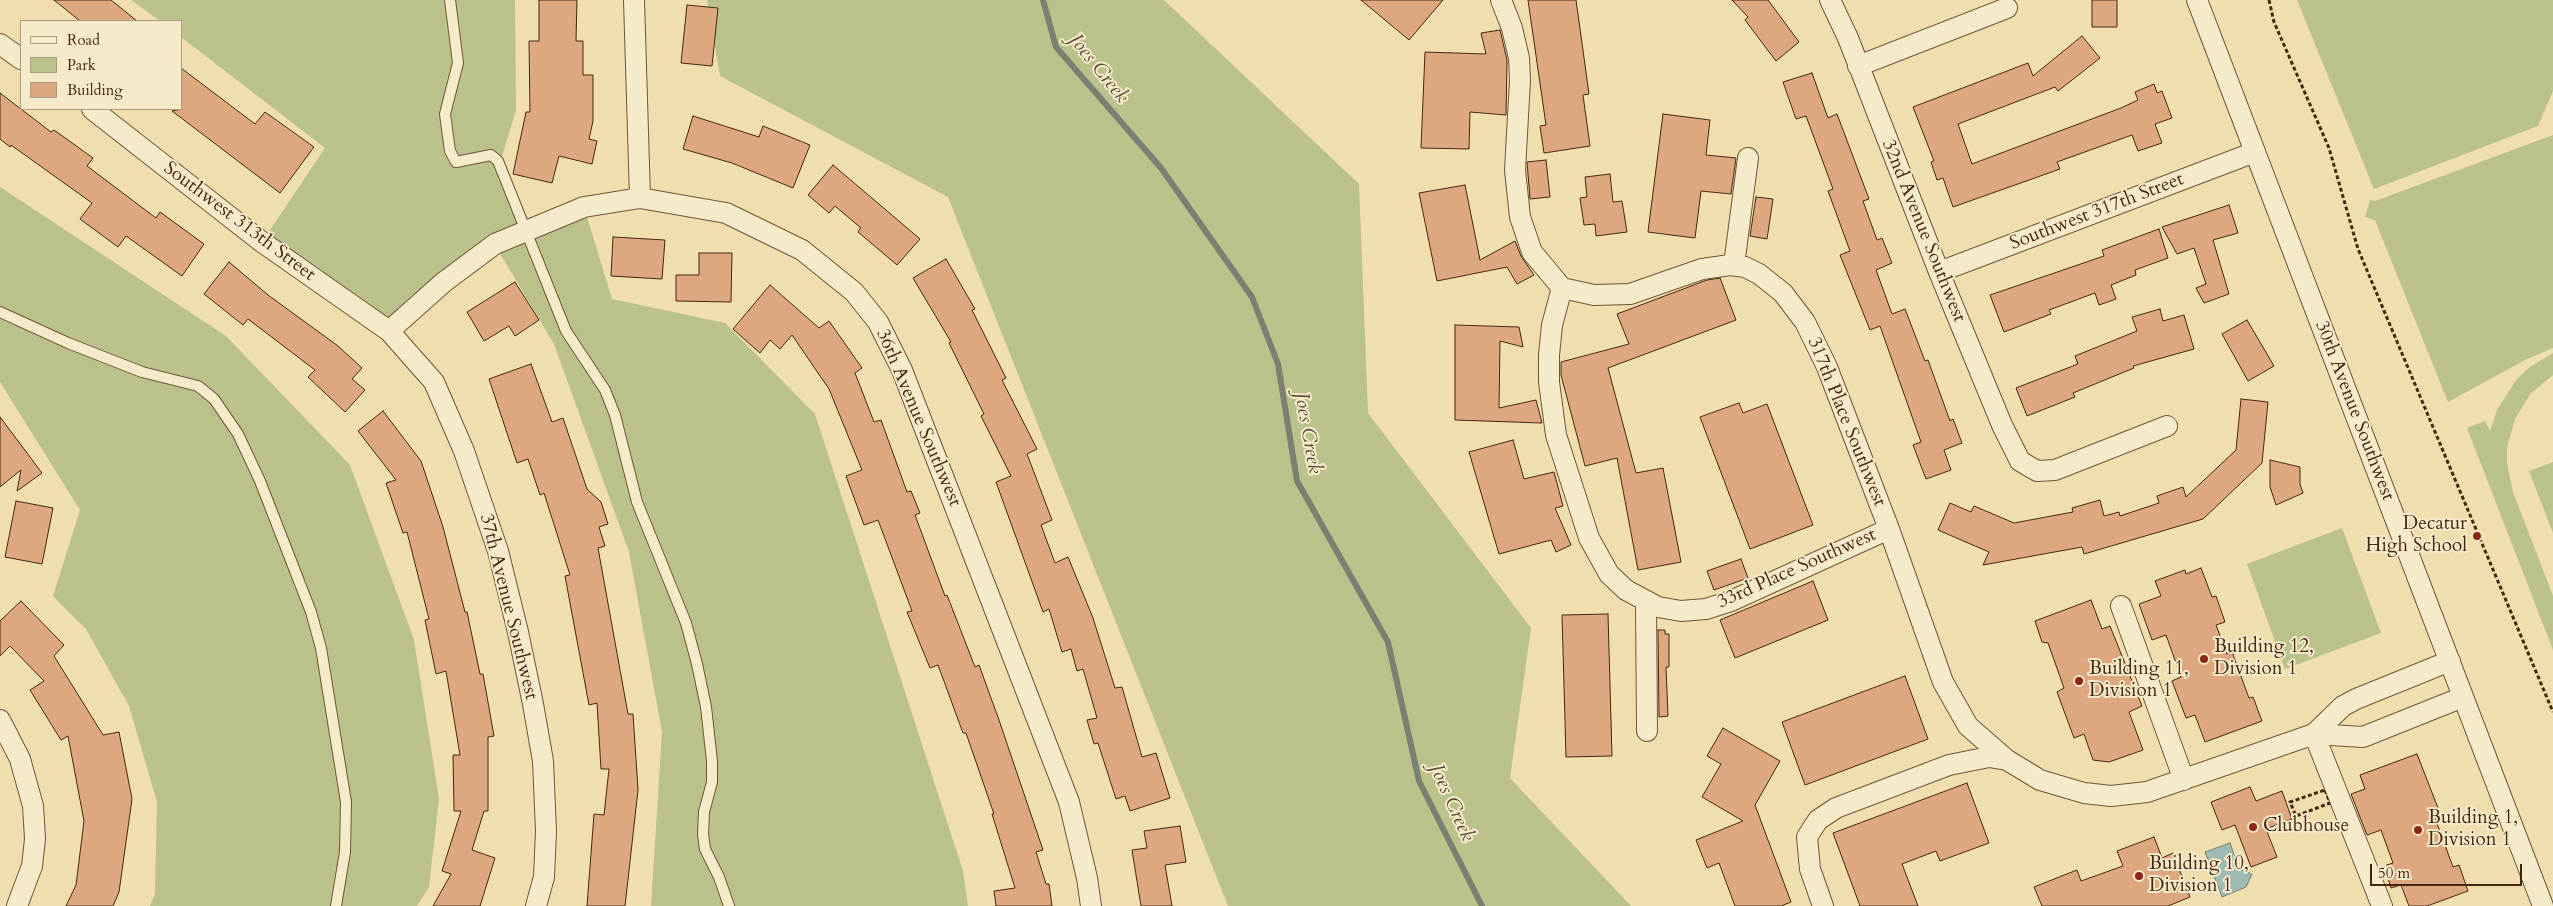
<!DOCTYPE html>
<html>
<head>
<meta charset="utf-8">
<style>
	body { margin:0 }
	#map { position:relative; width:2553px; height:906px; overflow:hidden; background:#f0deae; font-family:Cardo,serif }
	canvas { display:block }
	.legend { position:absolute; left:20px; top:20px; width:162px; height:90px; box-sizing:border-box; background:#f5eaca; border:1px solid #af9c80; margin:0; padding:6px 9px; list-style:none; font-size:15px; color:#462811 }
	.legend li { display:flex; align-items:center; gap:10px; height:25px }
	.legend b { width:25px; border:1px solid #af9c80 }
	.scale { position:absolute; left:2370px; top:864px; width:152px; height:22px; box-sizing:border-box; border:2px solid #462811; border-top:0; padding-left:6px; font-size:15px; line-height:18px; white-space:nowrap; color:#462811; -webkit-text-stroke:4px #f5eaca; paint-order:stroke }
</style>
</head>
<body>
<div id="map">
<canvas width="2553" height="906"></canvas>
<ul class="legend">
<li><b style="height:6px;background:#f5eaca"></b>Road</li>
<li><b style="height:14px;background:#bac18a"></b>Park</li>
<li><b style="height:14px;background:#dda780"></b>Building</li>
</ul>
<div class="scale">50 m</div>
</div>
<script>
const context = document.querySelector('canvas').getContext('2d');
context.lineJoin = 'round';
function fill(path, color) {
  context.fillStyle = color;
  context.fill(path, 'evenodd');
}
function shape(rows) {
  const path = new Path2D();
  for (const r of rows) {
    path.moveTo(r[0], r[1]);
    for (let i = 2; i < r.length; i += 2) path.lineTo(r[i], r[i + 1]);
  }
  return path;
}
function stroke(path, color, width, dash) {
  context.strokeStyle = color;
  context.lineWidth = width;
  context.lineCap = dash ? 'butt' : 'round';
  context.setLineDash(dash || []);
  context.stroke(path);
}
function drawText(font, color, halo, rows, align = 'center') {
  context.font = font + ' Cardo,serif';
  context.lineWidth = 4;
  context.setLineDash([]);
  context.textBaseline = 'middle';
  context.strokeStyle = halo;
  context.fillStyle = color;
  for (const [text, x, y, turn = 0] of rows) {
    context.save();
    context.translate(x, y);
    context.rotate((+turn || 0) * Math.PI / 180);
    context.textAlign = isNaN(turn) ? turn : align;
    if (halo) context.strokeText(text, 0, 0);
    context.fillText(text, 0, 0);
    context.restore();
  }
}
const green = shape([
	[131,0,515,0,516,110,501,160,531,228,584,207,612,299,725,323,815,414,963,871,968,906,651,906,662,732,629,552,554,344,495,245,389,331,262,242,325,148,181,37,181,21,160,21],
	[707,0,1164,0,1359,184,1368,413,1531,628,1510,778,1631,906,1228,906,948,197,720,76],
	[2297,0,2553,0,2553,91,2538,126,2374,189],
	[2553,135,2553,348,2525,360,2448,402,2375,220,2365,217,2370,200,2375,201],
	[0,187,226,336,350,465,414,640,439,799,429,887,417,906,150,906,155,894,157,802,129,706,86,629,53,596,80,510,0,382],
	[2553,353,2553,375,2531,393,2515,419,2507,447,2507,463,2513,492,2553,596,2553,650,2467,428,2485,421,2490,431,2497,410,2516,380,2530,367],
	[2553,462,2553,533,2529,471],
	[2342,528,2381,633,2285,669,2247,564]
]);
const water = shape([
	[2230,843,2239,869,2252,874,2246,887,2222,897,2205,852,2230,843]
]);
const stream = shape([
	[1043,0,1056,47,1161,168,1252,297,1278,364,1297,481,1388,642,1419,781,1482,906]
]);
const building = shape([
	[54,0,111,0,137,21,80,21,54,0],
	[539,0,577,0,576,41,583,41,583,75,593,75,593,121,589,139,597,141,592,164,559,156,552,183,513,174,526,112,530,112,529,41,539,41,539,0],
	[1361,0,1443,0,1409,40,1361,0],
	[1528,0,1576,0,1589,94,1583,95,1590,146,1544,153,1540,126,1546,125,1528,0],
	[1732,0,1768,0,1799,42,1776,61,1745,20,1748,17,1732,0],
	[2092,0,2117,0,2117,27,2092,27,2092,0],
	[687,5,718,8,712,66,681,63,687,5],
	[1500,30,1507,60,1506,115,1470,112,1469,149,1421,148,1425,52,1486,54,1481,33,1500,30],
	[2082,36,2100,58,2058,91,2055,87,1958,124,1972,164,2121,108,2138,100,2135,92,2154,84,2157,93,2162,91,2172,118,2155,124,2162,143,2138,151,2132,135,2057,162,2060,169,1953,207,1943,178,1937,180,1931,162,1934,161,1913,107,2028,63,2033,76,2082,36],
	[181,68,255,124,265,112,314,147,280,193,172,111,181,109,181,68],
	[1812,73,1828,118,1837,114,1869,199,1863,201,1877,240,1882,238,1892,263,1876,270,1892,314,1905,309,1925,361,1928,360,1950,421,1953,419,1962,443,1944,450,1951,470,1926,479,1913,445,1921,442,1880,326,1870,330,1840,255,1850,251,1828,191,1833,189,1806,116,1796,119,1783,82,1812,73],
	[0,93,51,132,54,130,93,158,87,166,156,218,160,212,204,244,182,276,126,236,118,247,80,219,92,203,11,145,10,147,0,139,0,93],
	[1663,114,1710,120,1706,155,1736,158,1731,194,1701,191,1695,238,1648,232,1663,114],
	[693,116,759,137,763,126,810,145,793,188,732,163,683,149,693,116],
	[1546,160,1550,197,1530,199,1527,162,1546,160],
	[833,165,920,239,897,265,858,232,861,228,835,206,829,213,808,195,833,165],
	[1610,174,1613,202,1622,201,1627,232,1596,236,1595,224,1584,225,1580,198,1587,197,1585,177,1610,174],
	[1465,185,1480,260,1515,241,1521,256,1534,275,1517,284,1507,267,1437,281,1419,193,1465,185],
	[1756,197,1773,199,1767,239,1750,236,1756,197],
	[2229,205,2238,233,2213,240,2229,294,2204,303,2196,288,2206,284,2194,248,2177,254,2162,227,2229,205],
	[2159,229,2168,258,2135,270,2136,275,2111,285,2116,299,2099,305,2095,293,2049,310,2051,314,2004,332,1990,295,2104,256,2102,250,2159,229],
	[613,237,665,240,662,279,611,276,613,237],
	[699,253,732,253,731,302,676,301,676,275,699,275,699,253],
	[946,259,975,309,972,310,1006,378,1002,380,1037,449,1027,454,1052,520,1041,525,1055,563,1068,557,1093,618,1115,688,1122,687,1142,757,1156,753,1170,798,1130,811,1125,796,1116,799,1098,743,1094,744,1087,720,1097,718,1083,669,1077,671,1071,649,1062,652,1049,609,1043,612,996,482,1011,476,981,416,984,414,949,343,951,342,913,278,946,259],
	[229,262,268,295,338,346,362,368,352,379,365,390,345,412,308,377,315,370,248,319,243,325,204,294,229,262],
	[1720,278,1736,320,1608,368,1636,473,1663,468,1681,562,1638,570,1617,458,1585,466,1561,375,1561,362,1629,344,1617,314,1707,280,1720,278],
	[515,282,539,320,515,336,509,326,484,341,467,312,515,282],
	[770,285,819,328,829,321,862,368,855,373,874,422,881,420,907,492,911,491,920,513,915,515,945,596,947,595,975,667,979,665,999,720,1043,850,1036,852,1046,884,1049,884,1052,906,996,906,994,891,1015,888,992,814,994,814,966,733,963,733,938,665,930,668,907,612,912,611,878,520,864,525,846,476,862,470,829,389,792,335,780,349,770,340,760,353,733,329,770,285],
	[2160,309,2163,321,2184,315,2194,349,2133,366,2134,368,2073,393,2075,397,2027,416,2016,388,2078,364,2075,356,2137,331,2132,317,2160,309],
	[2247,320,2274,366,2248,381,2222,334,2247,320],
	[1455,325,1519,327,1523,347,1500,341,1499,408,1536,400,1542,423,1455,420,1455,325],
	[531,364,552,422,563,418,587,489,601,502,608,524,599,527,605,546,598,548,628,714,633,714,638,790,625,906,587,906,594,814,604,815,609,769,601,769,597,703,589,705,565,576,570,575,544,493,540,495,528,459,517,463,489,379,531,364],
	[2241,399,2268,402,2262,463,2203,519,2084,554,2082,547,1983,565,1989,552,1938,530,1950,503,1971,512,1974,506,2014,523,2073,512,2072,508,2100,500,2104,516,2119,512,2120,516,2159,503,2157,496,2183,487,2186,497,2236,450,2241,399],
	[1739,403,1743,413,1767,404,1813,525,1750,549,1700,417,1739,403],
	[383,411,421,461,443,527,465,612,467,612,480,674,483,674,494,736,488,737,488,811,484,811,472,850,495,858,480,906,433,906,451,874,442,871,461,811,454,811,453,755,460,755,446,671,436,674,425,620,429,619,407,532,403,533,386,483,396,480,358,431,383,411],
	[0,417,42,473,17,491,21,470,0,487,0,417],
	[1513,440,1524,479,1554,472,1563,506,1555,508,1571,545,1556,552,1551,540,1499,554,1469,452,1513,440],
	[2270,460,2300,467,2300,484,2303,493,2276,505,2270,487,2270,460],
	[16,501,53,508,42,564,5,557,16,501],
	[1741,559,1748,578,1714,590,1707,571,1741,559],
	[2201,568,2212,597,2216,596,2225,622,2216,625,2227,654,2232,652,2249,698,2253,697,2262,721,2205,742,2195,715,2186,718,2172,681,2181,677,2166,635,2152,640,2139,604,2161,596,2155,581,2185,570,2186,574,2201,568],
	[1813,581,1828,620,1735,658,1720,620,1813,581],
	[2091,600,2102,629,2110,626,2142,706,2129,712,2143,750,2109,762,2093,760,2084,734,2074,738,2057,692,2064,688,2048,643,2042,642,2035,621,2091,600],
	[21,601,64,645,54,656,103,735,119,732,132,799,119,892,113,906,66,906,76,885,84,821,68,736,61,740,30,690,44,681,10,646,0,656,0,621,21,601],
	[1608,614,1612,756,1566,757,1562,615,1608,614],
	[1658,630,1665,630,1665,634,1669,634,1669,667,1666,667,1668,716,1659,717,1658,630],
	[1905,676,1928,739,1805,785,1782,722,1905,676],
	[1723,728,1780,761,1755,805,1791,902,1781,906,1735,906,1719,863,1707,868,1696,840,1743,821,1702,797,1721,764,1707,756,1723,728],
	[2417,754,2438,808,2432,810,2453,867,2459,865,2468,891,2427,906,2409,906,2401,885,2391,888,2384,866,2393,863,2381,830,2367,835,2351,794,2365,789,2360,775,2417,754],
	[1967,783,1989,843,1940,861,1936,851,1902,864,1918,906,1860,906,1833,833,1967,783],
	[2250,787,2256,801,2282,791,2292,819,2266,829,2277,857,2251,867,2235,825,2222,830,2211,802,2250,787],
	[1180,826,1186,862,1165,865,1172,906,1141,906,1132,850,1147,848,1144,831,1180,826],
	[2154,837,2162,858,2173,853,2190,897,2168,906,2042,906,2034,887,2077,870,2081,881,2123,866,2117,851,2154,837]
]);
const path = shape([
	[2269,0,2274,22,2329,148,2358,249,2553,712],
	[2325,790,2330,803,2296,816,2290,802,2325,790]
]);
const lane = shape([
	[450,0,458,63,445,114,450,151,456,162,491,155,498,161,566,331,605,390,615,415,637,502,686,623,697,664,706,707,712,761,712,782,704,812,703,834,705,849,719,877,729,906],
	[0,312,68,343,142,372,198,386,214,399,238,434,260,481,311,612,321,648,346,802,345,852,336,906]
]);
const street = shape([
	[634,0,640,198],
	[1501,0,1512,28,1519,58,1520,80,1515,170,1520,217,1532,252,1562,288],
	[1830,0,1848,38,1939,272,2002,425,2020,461,2037,471,2055,470,2167,426],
	[2197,0,2543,906],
	[0,44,21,59],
	[1858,66,2007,8],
	[92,109,262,242,389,331,434,382,464,451,498,551,518,632,533,704,543,761,546,831,544,877,536,906],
	[1734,265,1748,158],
	[1939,272,2255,152],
	[1562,288,1594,295,1630,294,1702,269,1730,265,1745,267,1759,274,1783,293,1805,322,1827,367,1889,529,1943,682,1968,726,2007,760],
	[1562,288,1552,325,1549,355,1549,382,1556,435,1589,538,1609,574,1626,590,1658,607,1681,611,1706,609,1731,601,1889,529],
	[389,331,444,282,495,244,584,207,640,198,726,213,802,250,854,292,878,322,902,370,1069,802,1087,878,1091,906],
	[1646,603,1647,731],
	[2121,606,2184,780],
	[0,720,20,759,33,806,35,839,32,866,17,906],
	[2314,734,2382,906],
	[2314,734,2363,737,2463,697],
	[1823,906,1810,869,1807,837,1818,820,1836,808,1949,765,1989,757,2007,760,2040,780,2084,793,2111,796,2147,792,2314,734,2343,706,2356,699,2450,661]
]);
const markers = [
	[2477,536,5,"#8f2418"],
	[2204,659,5,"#8f2418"],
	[2079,681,5,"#8f2418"],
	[2253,827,5,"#8f2418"],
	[2418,830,5,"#8f2418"],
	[2139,876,5,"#8f2418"]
];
const streetNames = [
	["Southwest 317th Street",2097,212,-21],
	["Southwest 313th Street",239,222,37],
	["32nd Avenue Southwest",1923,231,68],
	["30th Avenue Southwest",2354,411,69],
	["36th Avenue Southwest",918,418,67],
	["317th Place Southwest",1846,422,68],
	["33rd Place Southwest",1797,569,-24],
	["37th Avenue Southwest",508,607,76]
];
const poiNames = [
	["Decatur",2467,525,"right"],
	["High School",2467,547,"right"],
	["Building 12,",2214,648],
	["Division 1",2214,670],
	["Building 11,",2089,670],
	["Division 1",2089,692],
	["Building 1,",2428,819],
	["Division 1",2428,841],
	["Clubhouse",2263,827],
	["Building 10,",2149,865],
	["Division 1",2149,887]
];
const waterNames = [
	["Joes Creek",1098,69,51],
	["Joes Creek",1307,433,80],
	["Joes Creek",1451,803,66]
];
fill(green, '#bac18a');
fill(water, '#9dbbb3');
stroke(water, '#7a8072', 1);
stroke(stream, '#7a8072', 6);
fill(building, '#dda780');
stroke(building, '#462811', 1);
stroke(lane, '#705638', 12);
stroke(street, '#705638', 22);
stroke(path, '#462811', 3, [4, 2.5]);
stroke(lane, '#f5eaca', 10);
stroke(street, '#f5eaca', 20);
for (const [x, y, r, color] of markers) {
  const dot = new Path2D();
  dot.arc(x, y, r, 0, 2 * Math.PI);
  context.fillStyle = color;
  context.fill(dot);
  stroke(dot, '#f5eaca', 2);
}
drawText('19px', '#462811', '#f5eaca', streetNames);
drawText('19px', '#462811', '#f5eaca', poiNames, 'left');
drawText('italic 20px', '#5c4d3a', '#f5eaca', waterNames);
</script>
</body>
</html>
